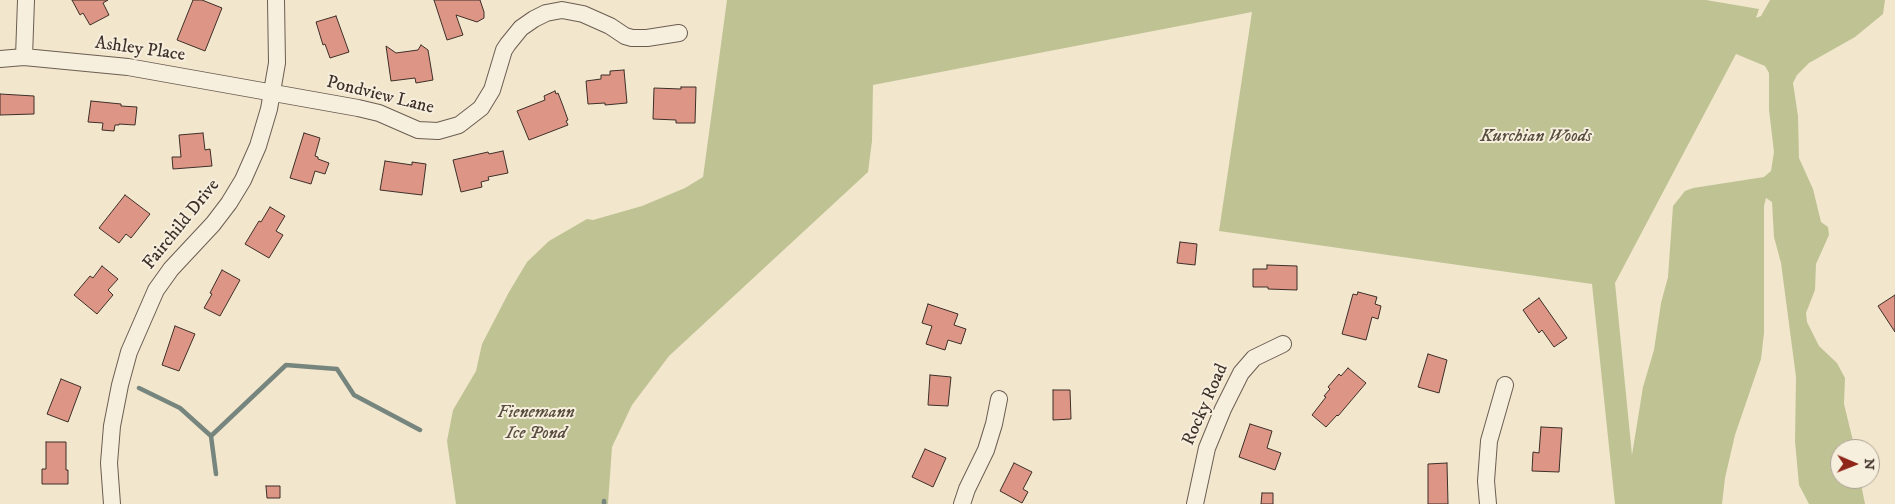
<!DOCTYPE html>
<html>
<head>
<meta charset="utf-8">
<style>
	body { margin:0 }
	#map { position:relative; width:1895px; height:504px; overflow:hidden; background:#f2e6cc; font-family:"IM FELL DW Pica",serif }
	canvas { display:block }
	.north { position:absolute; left:1830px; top:439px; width:50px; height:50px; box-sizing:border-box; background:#f7efde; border:1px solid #ada296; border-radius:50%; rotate:91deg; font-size:14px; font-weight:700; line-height:20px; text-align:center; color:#3e2f29 }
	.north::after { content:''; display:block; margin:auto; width:18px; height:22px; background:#8f2418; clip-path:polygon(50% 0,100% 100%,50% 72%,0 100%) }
</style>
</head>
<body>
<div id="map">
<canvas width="1895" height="504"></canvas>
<div class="north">N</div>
</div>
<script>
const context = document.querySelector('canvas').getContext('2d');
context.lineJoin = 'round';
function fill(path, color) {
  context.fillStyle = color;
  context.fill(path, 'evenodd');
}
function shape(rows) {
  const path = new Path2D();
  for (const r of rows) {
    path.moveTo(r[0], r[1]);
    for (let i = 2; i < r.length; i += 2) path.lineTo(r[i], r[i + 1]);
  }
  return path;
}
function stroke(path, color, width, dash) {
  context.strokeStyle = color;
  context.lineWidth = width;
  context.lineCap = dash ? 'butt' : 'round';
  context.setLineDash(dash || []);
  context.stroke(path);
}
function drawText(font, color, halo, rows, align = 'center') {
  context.font = font + ' "IM FELL DW Pica",serif';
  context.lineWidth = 4;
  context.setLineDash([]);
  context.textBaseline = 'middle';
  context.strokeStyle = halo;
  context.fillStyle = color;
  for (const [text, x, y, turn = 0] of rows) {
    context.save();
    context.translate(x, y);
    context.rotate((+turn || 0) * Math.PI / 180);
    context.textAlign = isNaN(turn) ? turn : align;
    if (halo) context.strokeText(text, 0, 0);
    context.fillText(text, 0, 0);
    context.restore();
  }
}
const green = shape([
	[727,0,1706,0,1759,9,1756,18,1761,16,1770,0,1885,0,1883,14,1855,37,1809,63,1797,75,1793,83,1798,116,1799,158,1813,189,1821,222,1828,227,1829,235,1816,264,1815,290,1806,313,1807,322,1819,346,1837,363,1845,378,1844,404,1855,449,1840,449,1840,479,1860,479,1865,504,1809,504,1799,485,1795,441,1796,377,1781,263,1774,237,1772,202,1766,198,1764,206,1764,333,1761,359,1735,435,1725,478,1722,504,1615,504,1592,284,1219,231,1252,12,873,85,872,141,868,172,669,356,632,405,612,447,608,504,456,504,447,441,453,410,476,371,482,344,509,292,527,262,549,241,587,219,593,220,642,206,685,188,703,177],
	[1736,54,1765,66,1769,73,1769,110,1774,152,1771,171,1764,177,1693,188,1685,191,1673,206,1668,277,1661,303,1654,350,1643,387,1632,455,1615,283]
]);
const stream = shape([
	[139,388,180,408,211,436,216,474],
	[211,436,286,365,337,369,354,395,420,430],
	[604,501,604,504]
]);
const building = shape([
	[72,0,108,0,103,3,109,15,90,25,83,13,80,15,72,0],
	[193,0,202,0,222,8,205,51,177,40,193,0],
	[434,0,480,0,484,12,484,18,477,22,456,15,463,35,447,40,434,0],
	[336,16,349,52,330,58,325,44,323,45,316,22,336,16],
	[421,45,428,50,433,80,416,83,415,78,391,81,386,46,396,53,418,50,421,45],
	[624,70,627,103,605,105,605,103,588,104,586,81,601,79,601,75,610,75,610,71,624,70],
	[681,87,696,87,695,123,676,123,676,120,653,119,654,88,681,89,681,87],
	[555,91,556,94,558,93,563,106,568,120,566,121,568,125,529,140,517,111,545,100,544,96,555,91],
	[0,94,34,96,34,114,0,115,0,94],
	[91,101,121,104,121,106,137,107,135,125,119,124,119,125,115,125,114,131,102,130,103,123,88,122,91,101],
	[203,133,205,150,210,149,212,166,173,169,172,157,181,157,179,135,203,133],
	[304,133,320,138,315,156,318,157,318,159,329,163,325,174,315,171,311,184,290,178,304,133],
	[503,151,508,173,488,177,489,180,481,182,482,187,461,192,453,160,488,152,489,154,503,151],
	[385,161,412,165,412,162,426,164,422,195,380,190,385,161],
	[125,195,150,214,131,238,126,234,119,243,99,228,125,195],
	[270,207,285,216,276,231,283,235,269,258,245,244,259,221,261,222,270,207],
	[1180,242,1197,244,1195,265,1177,263,1180,242],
	[1267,265,1297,266,1297,290,1268,289,1268,287,1253,287,1253,269,1267,269,1267,265],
	[102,266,118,279,108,290,113,295,97,314,74,295,90,276,93,278,102,266],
	[222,270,240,280,220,316,204,308,212,294,210,293,222,270],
	[1358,292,1377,297,1375,304,1381,306,1378,319,1372,317,1366,340,1342,334,1353,294,1357,295,1358,292],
	[1895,295,1895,332,1878,306,1895,295],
	[1539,298,1567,338,1554,347,1542,330,1539,333,1523,310,1539,298],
	[928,304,958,314,954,325,966,329,961,344,948,340,945,350,926,344,932,326,922,323,928,304],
	[175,326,195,334,179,371,162,365,175,326],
	[1428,354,1447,360,1439,393,1418,387,1428,354],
	[1348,368,1366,383,1338,416,1337,415,1326,427,1312,415,1326,397,1324,396,1330,389,1328,387,1339,374,1341,376,1348,368],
	[930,375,951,377,948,406,928,405,930,375],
	[61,379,81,387,68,422,47,414,61,379],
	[1053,390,1070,390,1071,419,1053,420,1053,390],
	[1250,424,1272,431,1267,448,1281,453,1275,470,1239,457,1250,424],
	[1541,427,1562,428,1559,472,1532,471,1533,452,1539,453,1541,427],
	[46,442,66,442,66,470,68,470,68,484,42,484,42,469,46,469,46,442],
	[925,449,946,458,933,487,912,477,925,449],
	[1014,463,1032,472,1023,489,1028,492,1022,503,1000,491,1014,463],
	[1447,463,1448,504,1428,504,1428,464,1447,463],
	[266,486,280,486,280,498,267,498,266,486],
	[1262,493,1273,493,1273,504,1261,504,1262,493]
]);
const street = shape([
	[24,57,26,0],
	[0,59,24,57,128,67,358,108,379,113,418,130,438,131,459,125,481,108,492,90,504,50,508,44,521,28,534,19,546,13,562,10,583,14,610,26,625,36,632,38,647,38,679,33],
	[112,504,109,463,112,426,120,385,129,352,156,290,171,269,213,224,229,203,243,180,258,146,269,109,277,63,276,0],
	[962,504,967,489,986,450,994,424,999,399],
	[1195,504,1207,448,1223,409,1241,373,1254,358,1283,344],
	[1488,504,1486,481,1489,441,1505,385]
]);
const streetNames = [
	["Ashley Place",140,50,8],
	["Pondview Lane",380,96,14],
	["Fairchild Drive",182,225,-51],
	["Rocky Road",1206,405,-66]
];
const parkNames = [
	["Kurchian Woods",1536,137],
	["Fienemann",536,413],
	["Ice Pond",536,434]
];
fill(green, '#bfc394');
stroke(stream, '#76867e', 4.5);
fill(building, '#dd9685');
stroke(building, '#3e2f29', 1);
stroke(street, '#6b5d52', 18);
stroke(street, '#f7efde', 16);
drawText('18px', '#3e2f29', '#f7efde', streetNames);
drawText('italic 18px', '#584d3e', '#f7efde', parkNames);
</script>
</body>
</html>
